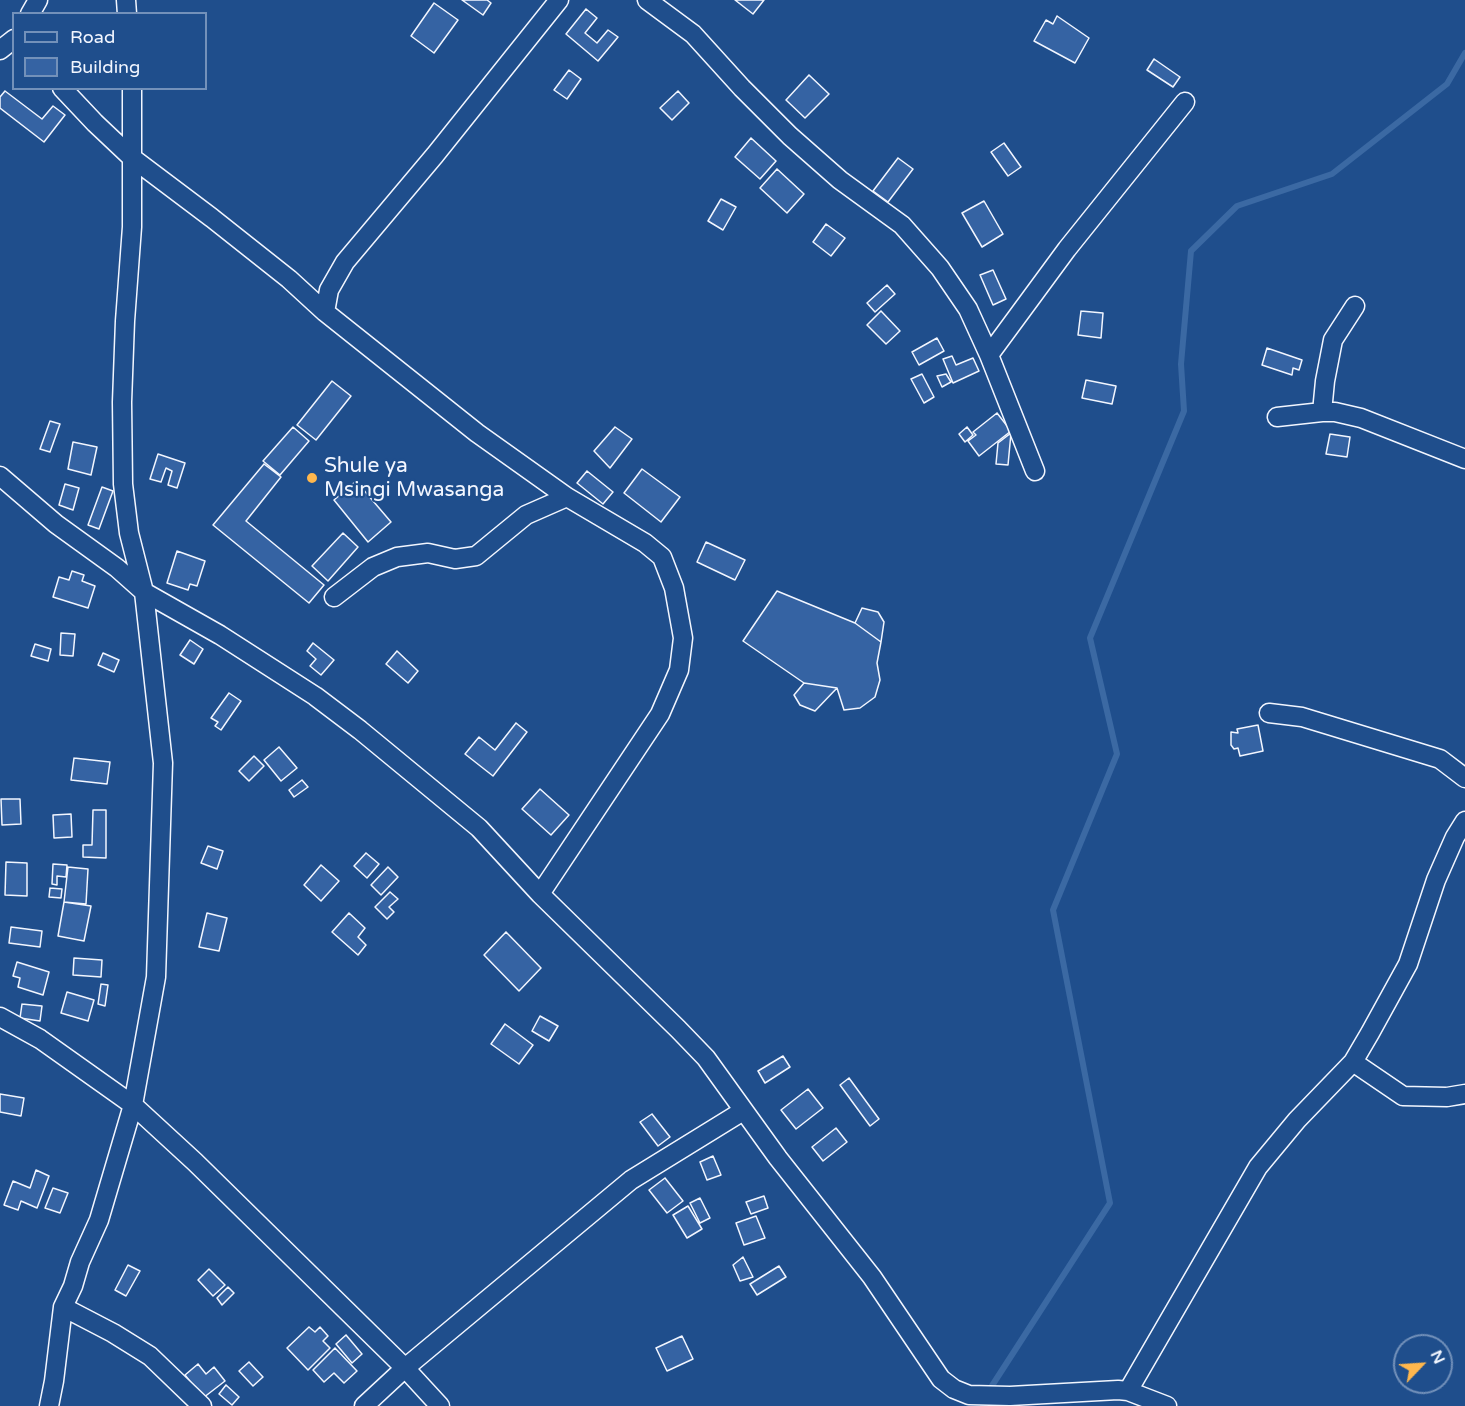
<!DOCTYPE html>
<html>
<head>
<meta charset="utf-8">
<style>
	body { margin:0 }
	#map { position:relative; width:1465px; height:1406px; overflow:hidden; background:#1f4e8c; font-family:"Varela Round",sans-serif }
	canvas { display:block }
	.legend { position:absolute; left:12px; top:12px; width:195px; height:78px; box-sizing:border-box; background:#1f4e8c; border:2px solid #7391ba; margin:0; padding:8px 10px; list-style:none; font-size:18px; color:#f2f6ff }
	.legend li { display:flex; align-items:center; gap:12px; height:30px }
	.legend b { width:30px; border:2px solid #7391ba }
	.north { position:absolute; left:1393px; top:1334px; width:60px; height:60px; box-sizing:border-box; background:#1f4e8c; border:2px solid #7391ba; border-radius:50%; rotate:65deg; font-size:16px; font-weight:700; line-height:24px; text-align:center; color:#f2f6ff }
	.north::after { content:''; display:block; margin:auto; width:21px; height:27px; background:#ffb74d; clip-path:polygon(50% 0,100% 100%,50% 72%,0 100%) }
</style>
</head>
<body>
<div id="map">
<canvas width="1465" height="1406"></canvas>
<ul class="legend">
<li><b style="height:8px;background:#1f4e8c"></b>Road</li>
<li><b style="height:16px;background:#3563a3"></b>Building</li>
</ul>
<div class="north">N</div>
</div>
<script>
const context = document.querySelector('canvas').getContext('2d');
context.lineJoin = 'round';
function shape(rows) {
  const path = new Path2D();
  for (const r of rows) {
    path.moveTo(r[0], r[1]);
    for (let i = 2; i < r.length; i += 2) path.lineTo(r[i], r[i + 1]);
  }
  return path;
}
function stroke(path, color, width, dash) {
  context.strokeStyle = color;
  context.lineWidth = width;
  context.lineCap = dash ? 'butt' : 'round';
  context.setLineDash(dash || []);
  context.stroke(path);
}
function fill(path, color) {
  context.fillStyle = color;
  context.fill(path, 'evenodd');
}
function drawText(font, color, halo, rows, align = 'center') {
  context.font = font + ' "Varela Round",sans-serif';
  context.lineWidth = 4.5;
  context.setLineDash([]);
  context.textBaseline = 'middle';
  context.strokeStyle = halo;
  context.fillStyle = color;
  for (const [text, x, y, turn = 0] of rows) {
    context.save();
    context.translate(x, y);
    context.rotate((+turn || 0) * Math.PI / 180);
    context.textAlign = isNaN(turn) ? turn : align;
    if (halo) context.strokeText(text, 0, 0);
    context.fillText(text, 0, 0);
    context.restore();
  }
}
const stream = shape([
	[983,1406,986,1395,1110,1203,1053,910,1117,754,1090,638,1184,411,1181,364,1191,251,1237,206,1332,174,1447,84,1465,53]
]);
const building = shape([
	[462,0,487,0,491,3,483,15,462,0],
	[735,0,764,0,753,14,735,0],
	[434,3,458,20,434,53,411,36,434,3],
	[586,9,597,18,585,33,597,43,608,30,618,37,598,61,566,34,586,9],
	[1057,16,1089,38,1075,63,1034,41,1046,20,1053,24,1057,16],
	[1154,59,1180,77,1173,87,1147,70,1154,59],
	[569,70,581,79,567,99,554,90,569,70],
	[809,75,829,94,805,118,786,100,809,75],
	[5,91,42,119,53,106,65,115,44,142,0,108,0,97,5,91],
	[678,91,689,103,672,120,660,108,678,91],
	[751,138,776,161,760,179,735,157,751,138],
	[1004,143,1021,167,1008,176,991,152,1004,143],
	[898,158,913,169,888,202,873,191,898,158],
	[777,169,804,194,787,213,760,188,777,169],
	[721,199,736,207,723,230,708,221,721,199],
	[984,201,1003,234,982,247,962,213,984,201],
	[826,224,845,238,831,256,813,242,826,224],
	[993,270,1006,299,993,305,980,275,993,270],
	[887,285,895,294,875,312,867,303,887,285],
	[881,311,900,331,886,344,867,325,881,311],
	[1081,311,1103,313,1101,338,1078,335,1081,311],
	[937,338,944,351,919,365,912,352,937,338],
	[1267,348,1302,360,1299,370,1293,368,1292,375,1262,365,1267,348],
	[952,356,956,365,973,358,979,371,953,383,943,359,952,356],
	[922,374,934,397,924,403,911,379,922,374],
	[946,374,951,382,942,387,937,376,946,374],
	[1086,380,1116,386,1112,404,1082,398,1086,380],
	[332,381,351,396,316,440,297,425,332,381],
	[997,413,1011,431,979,456,968,441,976,435,973,432,997,413],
	[50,421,60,424,50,452,40,449,50,421],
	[293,427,309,441,280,475,263,461,293,427],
	[615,427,632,439,610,468,594,451,615,427],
	[967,427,973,435,965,442,959,434,967,427],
	[1011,433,1008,465,996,464,998,443,1011,433],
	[1330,434,1350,437,1347,457,1326,454,1330,434],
	[73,442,97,447,91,475,68,469,73,442],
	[158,454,185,463,177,488,168,485,172,471,166,468,161,482,150,479,158,454],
	[264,464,281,477,246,521,324,585,309,603,213,525,264,464],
	[642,469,680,497,661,522,624,493,642,469],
	[587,471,613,492,603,504,577,483,587,471],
	[356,481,391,522,368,542,334,500,356,481],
	[65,484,79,488,73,510,59,505,65,484],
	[102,487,113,491,99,529,88,525,102,487],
	[343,533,358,547,328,581,312,566,343,533],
	[706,542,745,560,735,580,697,562,706,542],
	[177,551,205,561,197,586,190,584,188,590,167,583,177,551],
	[72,571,84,575,82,581,95,586,88,608,53,597,59,577,69,580,72,571],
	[777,591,855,623,881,642,877,663,880,680,875,697,860,708,844,710,837,688,804,683,743,641,777,591],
	[862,608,878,612,884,622,881,642,855,623,862,608],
	[61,633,75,634,73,656,60,655,61,633],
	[190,640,203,649,194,664,180,655,190,640],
	[313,643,334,660,321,675,310,666,316,659,307,651,313,643],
	[35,644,51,649,48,661,31,656,35,644],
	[397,651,418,671,408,683,386,664,397,651],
	[103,653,119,660,114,672,98,665,103,653],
	[804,683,837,688,815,711,800,705,794,695,804,683],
	[229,693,241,701,221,730,215,726,218,722,211,718,229,693],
	[516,723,527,732,493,776,465,754,479,737,495,750,516,723],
	[1258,725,1263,751,1240,756,1238,748,1234,749,1231,745,1231,732,1238,733,1237,729,1258,725],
	[279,747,297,768,281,781,264,760,279,747],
	[254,756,264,766,249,781,239,771,254,756],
	[74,758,110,762,107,784,71,780,74,758],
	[302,780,308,787,294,797,289,790,302,780],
	[540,789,569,815,551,835,522,809,540,789],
	[1,799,20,799,21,824,2,825,1,799],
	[93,810,106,810,106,858,83,857,83,845,92,845,93,810],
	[71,814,72,837,54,838,53,815,71,814],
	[208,846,223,851,217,869,201,863,208,846],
	[366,853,379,864,367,878,354,866,366,853],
	[6,862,27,863,27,896,5,895,6,862],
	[53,864,67,865,66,877,57,876,57,885,52,884,53,864],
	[321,865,339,881,321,901,304,885,321,865],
	[68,867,88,869,86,904,64,902,68,867],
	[388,867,398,877,381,895,371,885,388,867],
	[50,888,62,889,61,898,49,897,50,888],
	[390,892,398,899,389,907,394,912,387,919,375,907,390,892],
	[64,902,91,906,84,941,58,936,64,902],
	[207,913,227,918,219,951,199,947,207,913],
	[349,913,365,928,358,937,366,945,358,955,332,932,349,913],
	[11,927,42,931,40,947,9,943,11,927],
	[506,932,541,968,519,991,484,955,506,932],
	[74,958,102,960,101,977,73,975,74,958],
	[17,962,49,972,43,995,18,987,20,978,13,976,17,962],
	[101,984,108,985,105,1006,98,1004,101,984],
	[67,992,94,1000,88,1021,61,1013,67,992],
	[22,1004,42,1006,40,1021,20,1018,22,1004],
	[540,1016,558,1026,549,1041,532,1031,540,1016],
	[505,1024,533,1045,519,1064,491,1044,505,1024],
	[783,1056,790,1067,765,1083,758,1071,783,1056],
	[849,1078,879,1119,870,1126,840,1085,849,1078],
	[808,1089,823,1108,796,1129,781,1110,808,1089],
	[0,1094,24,1098,21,1116,0,1112,0,1094],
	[652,1114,670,1137,658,1146,640,1122,652,1114],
	[836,1128,847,1142,823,1161,812,1147,836,1128],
	[713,1156,721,1175,707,1180,700,1162,713,1156],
	[36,1170,49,1176,37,1208,21,1201,18,1210,4,1205,13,1181,30,1188,36,1170],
	[665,1178,683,1201,667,1213,649,1190,665,1178],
	[53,1188,68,1193,60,1213,45,1208,53,1188],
	[764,1196,768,1208,751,1214,746,1202,764,1196],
	[700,1198,710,1218,700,1223,690,1203,700,1198],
	[688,1206,702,1229,687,1238,673,1215,688,1206],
	[756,1216,765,1238,744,1245,736,1223,756,1216],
	[743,1257,753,1277,740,1281,733,1265,743,1257],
	[128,1265,140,1271,126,1296,115,1290,128,1265],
	[779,1266,786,1277,757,1295,750,1284,779,1266],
	[209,1269,225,1285,213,1296,198,1280,209,1269],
	[228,1287,234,1293,222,1305,217,1298,228,1287],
	[309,1327,315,1332,320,1327,328,1336,323,1341,330,1348,308,1370,287,1348,309,1327],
	[346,1335,362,1354,352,1363,336,1344,346,1335],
	[682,1336,693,1359,667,1371,656,1348,682,1336],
	[335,1348,357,1371,344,1383,334,1373,324,1382,313,1370,335,1348],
	[249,1362,263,1377,253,1386,239,1371,249,1362],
	[198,1364,206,1374,214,1367,225,1381,203,1398,185,1375,198,1364],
	[226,1385,239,1397,232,1405,219,1394,226,1385]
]);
const minor = shape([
	[126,0,127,14],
	[647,0,693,34,742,88,790,136,840,180,902,225,940,268,968,309,989,355,1035,471],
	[30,14,38,0],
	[0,50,14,39],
	[62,88,95,123,131,157,212,218,289,279,325,312,477,433,567,497,645,543,662,557,674,588,683,638,679,670,660,714,540,894],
	[325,312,329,290,345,262,435,155,559,0],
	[989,355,1067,249,1185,102],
	[1322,412,1325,381,1333,340,1355,306],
	[1277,417,1322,412,1335,412,1361,418,1465,459],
	[0,476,56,524,117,568,144,592,220,635,315,696,360,730,479,828,540,894,678,1029,706,1058,778,1158,872,1277,941,1379,954,1389,969,1395,1010,1396,1118,1390,1128,1391,1167,1406],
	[334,597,373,567,397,557,428,553,455,559,476,556,526,515,567,497],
	[1269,713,1302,717,1440,759,1465,778],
	[0,1017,40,1039,133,1105,195,1162,405,1368,440,1406],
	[1353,1062,1403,1096,1447,1097,1465,1094],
	[63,1307,113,1333,150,1356,202,1406],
	[1128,1391,1258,1167,1297,1120,1353,1062,1370,1033,1408,964,1436,880,1455,837,1465,821],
	[49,1406,54,1381,63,1307,73,1286,80,1262,99,1220,133,1105,156,977,163,763,144,592,129,533,123,484,122,402,125,321,132,227,132,88],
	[364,1406,405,1368,631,1180,743,1111]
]);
const markers = [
	[312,478,6,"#ffb74d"]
];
const poiNames = [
	["Shule ya",324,466],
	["Msingi Mwasanga",324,490]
];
stroke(stream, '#3b69a3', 6);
fill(building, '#3563a3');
stroke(building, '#f2f6ff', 1.5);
stroke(minor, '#f2f6ff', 21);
stroke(minor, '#1f4e8c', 18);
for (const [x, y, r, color] of markers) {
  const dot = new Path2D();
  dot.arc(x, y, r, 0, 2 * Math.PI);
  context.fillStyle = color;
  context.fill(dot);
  stroke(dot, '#1f4e8c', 2);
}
drawText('21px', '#f2f6ff', '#1f4e8c', poiNames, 'left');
</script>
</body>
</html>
